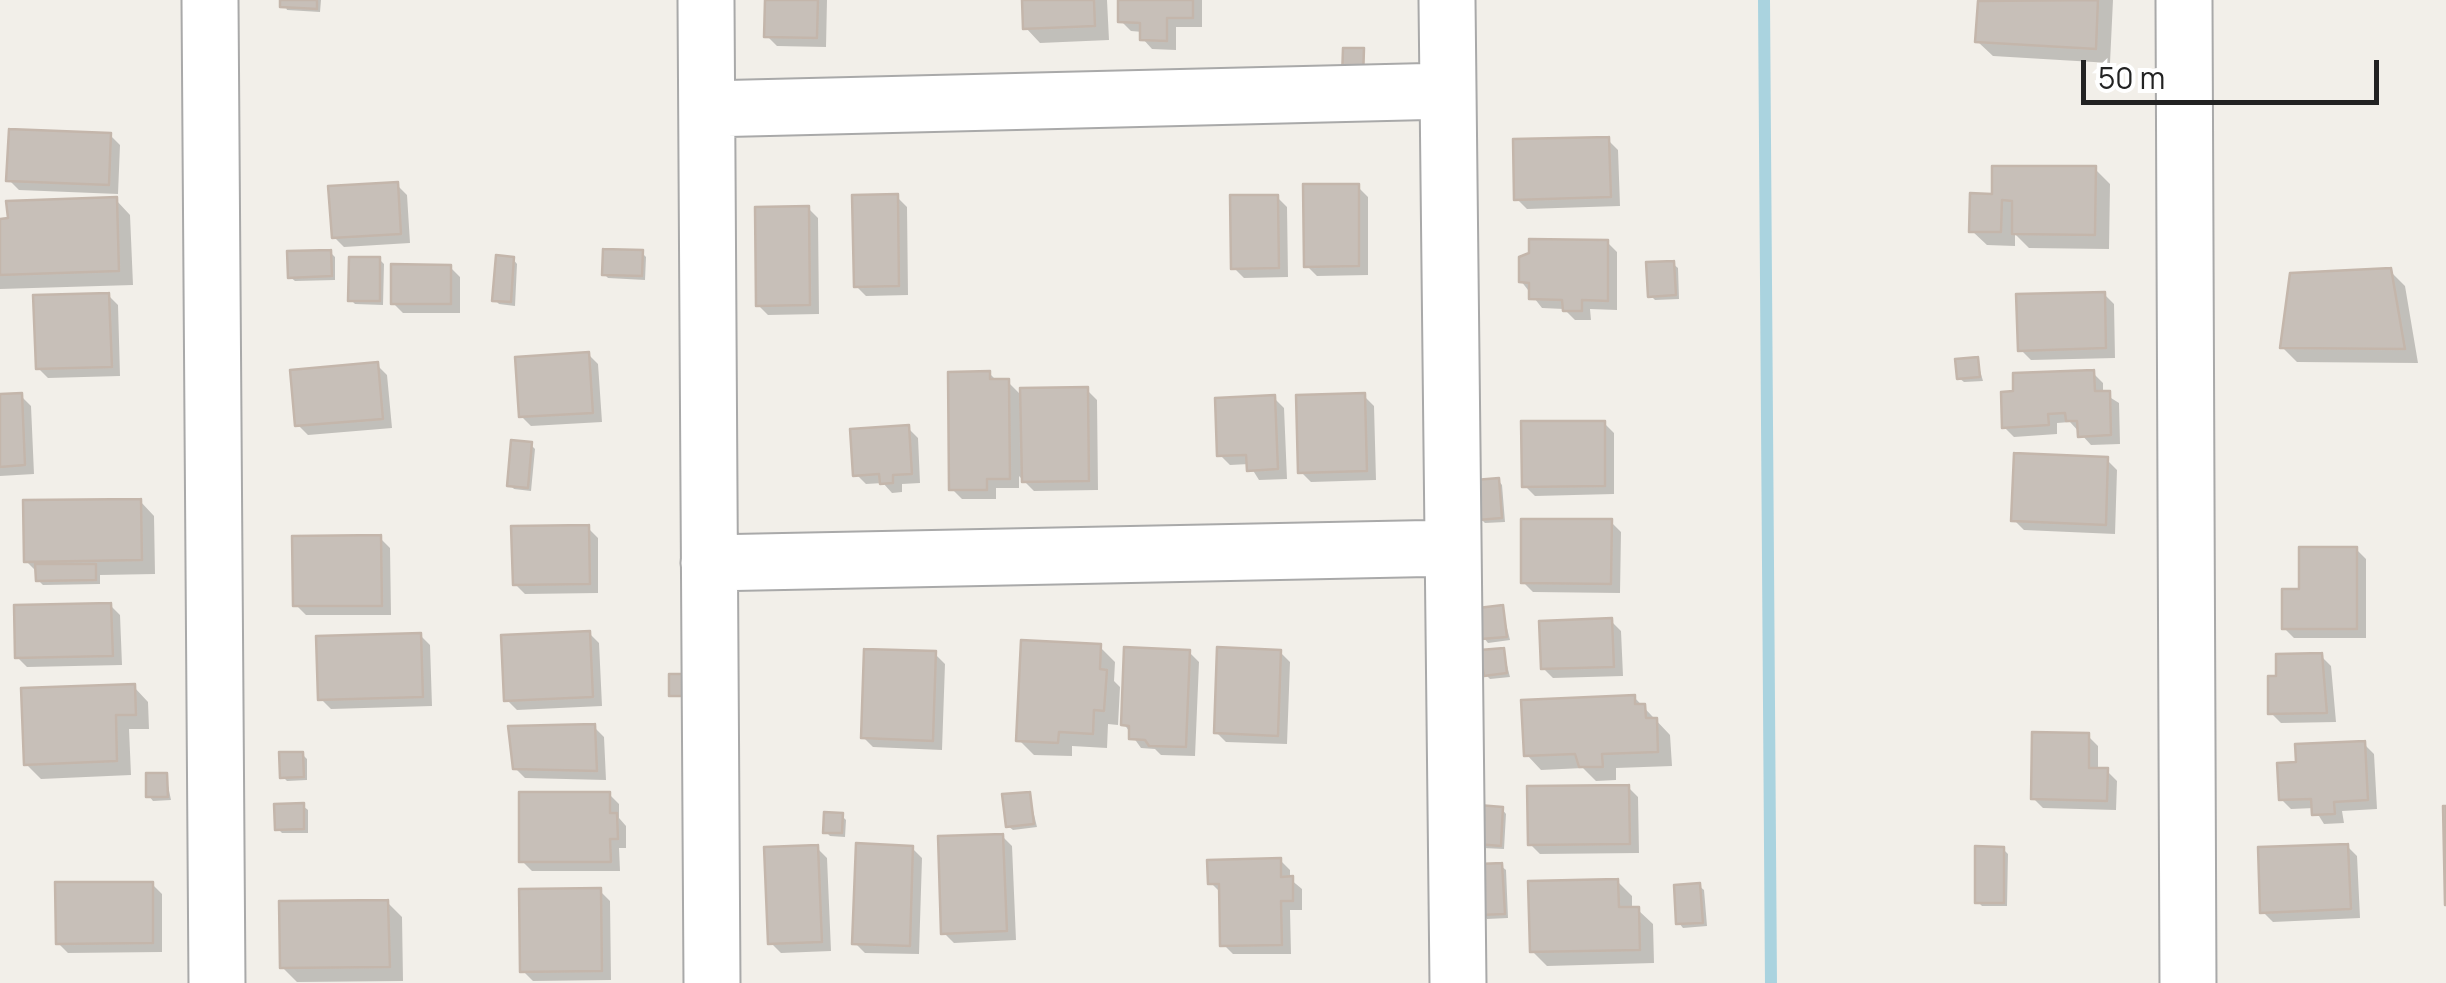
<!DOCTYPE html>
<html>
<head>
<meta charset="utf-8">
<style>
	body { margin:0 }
	#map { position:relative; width:2446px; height:983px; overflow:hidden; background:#f2efe9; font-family:Manrope,sans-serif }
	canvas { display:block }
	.scale { position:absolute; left:2081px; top:60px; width:298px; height:45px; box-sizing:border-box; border:5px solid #222; border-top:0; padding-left:12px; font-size:30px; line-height:35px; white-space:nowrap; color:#222; -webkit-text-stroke:8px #fff; paint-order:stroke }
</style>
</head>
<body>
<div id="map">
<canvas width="2446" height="983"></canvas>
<div class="scale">50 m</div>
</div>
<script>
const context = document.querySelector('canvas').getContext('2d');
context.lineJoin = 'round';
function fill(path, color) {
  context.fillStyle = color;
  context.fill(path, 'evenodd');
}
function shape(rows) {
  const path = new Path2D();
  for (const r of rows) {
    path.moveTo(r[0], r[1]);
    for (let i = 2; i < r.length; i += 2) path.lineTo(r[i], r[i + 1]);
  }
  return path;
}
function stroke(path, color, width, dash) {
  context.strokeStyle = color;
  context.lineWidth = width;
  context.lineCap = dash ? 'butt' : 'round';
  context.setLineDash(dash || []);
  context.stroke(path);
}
const shadow = shape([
	[283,0,321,0,320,12,287,10],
	[768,0,827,0,826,47,777,46,767,36],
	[1024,0,1107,0,1109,40,1040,43,1026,28],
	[1121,0,1202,0,1202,27,1176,27,1176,50,1152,49,1143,39,1143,32,1131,31,1121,21],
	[1989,0,2113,0,2110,63,1993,56,1978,42],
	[110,135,120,145,118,194,19,190,9,180],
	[1608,140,1618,150,1620,206,1527,209,1517,199],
	[2095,169,2110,184,2109,249,2029,248,2015,234,2015,246,1987,245,1972,231,1994,196],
	[397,185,407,195,410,243,344,247,334,237],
	[1358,187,1368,197,1368,275,1317,276,1307,266],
	[897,197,907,207,908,295,866,296,856,286],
	[1277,197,1287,207,1288,277,1244,278,1234,268],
	[116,200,130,215,133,285,0,289,0,221],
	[808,208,818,218,819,314,768,315,758,305],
	[1607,242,1617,252,1617,310,1590,309,1591,320,1575,320,1564,309,1542,308,1521,281],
	[330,252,335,257,335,280,295,281,290,277],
	[642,253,646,257,645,280,608,278,604,274],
	[379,259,384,264,383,305,355,304,351,300],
	[513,259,517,264,515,306,499,304,495,300],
	[1673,264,1678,268,1679,299,1655,300,1651,296],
	[450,267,460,277,460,313,403,313,393,303],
	[2390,271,2405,286,2418,363,2297,362,2282,347],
	[2104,294,2114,304,2115,358,2031,360,2021,350],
	[108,295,118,305,120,376,48,378,38,368],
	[588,354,598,364,602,422,531,426,521,416],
	[1977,360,1983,381,1964,382,1959,378],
	[377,365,387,375,392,428,308,435,298,425],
	[989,373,997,381,1008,382,1023,397,1087,390,1097,400,1098,490,1034,491,1019,476,1019,488,996,488,996,499,962,499,952,489],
	[2093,373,2103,383,2103,393,2119,403,2120,444,2091,445,2070,422,2057,423,2057,434,2014,437,2004,427],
	[21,396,31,406,34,474,0,476,0,397],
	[1364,396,1374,406,1376,480,1311,482,1301,472],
	[1274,398,1284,408,1287,479,1259,480,1249,464,1230,465,1220,455],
	[1604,423,1614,433,1614,494,1535,496,1525,486],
	[908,428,918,438,920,483,902,484,902,492,892,493,883,483,866,484,856,474],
	[531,445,535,449,531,491,514,489,510,485],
	[2107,460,2117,470,2115,534,2024,530,2014,520],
	[1498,480,1502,485,1505,522,1485,523,1480,518],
	[140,501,154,516,155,574,100,575,100,584,43,585,38,580,38,573,26,561],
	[1611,522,1621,532,1620,593,1533,592,1523,582],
	[588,528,598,538,598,593,525,594,515,584],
	[380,538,390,548,391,615,306,615,296,605],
	[2356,549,2366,559,2366,638,2294,638,2284,628,2302,591],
	[110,605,120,615,122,665,27,667,17,657],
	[1502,608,1510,640,1488,643,1484,638],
	[1611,621,1621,631,1623,676,1553,678,1543,668],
	[589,633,599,643,602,706,517,710,507,700],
	[420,635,430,645,432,706,331,709,321,699],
	[1100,647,1115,662,1114,681,1120,687,1118,725,1108,724,1107,748,1072,746,1072,756,1034,755,1019,740],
	[1503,650,1510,677,1490,679,1486,675],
	[1189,652,1199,662,1195,756,1161,755,1155,749,1141,748,1124,724],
	[1280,652,1290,662,1287,744,1226,742,1216,732],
	[935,654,945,664,942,750,873,747,863,737],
	[2321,656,2331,666,2336,722,2281,723,2271,713,2279,678],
	[134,687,148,702,149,729,129,729,131,775,41,779,26,764],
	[1634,697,1670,735,1672,766,1616,768,1616,780,1596,781,1583,768,1541,770,1527,755],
	[594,727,604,737,606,780,525,778,515,768],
	[2088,736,2098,746,2098,771,2107,771,2117,781,2116,810,2043,808,2033,798],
	[2364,744,2374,754,2377,809,2342,811,2344,823,2324,824,2314,808,2291,809,2281,799,2299,764],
	[302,754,307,759,307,780,287,781,283,777],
	[166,776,171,800,153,801,149,796],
	[1628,787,1638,797,1639,853,1540,854,1530,844],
	[609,794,619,804,619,818,626,826,626,848,619,848,620,871,532,871,522,861],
	[1029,794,1037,827,1013,830,1008,826],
	[303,806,308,810,308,833,282,833,278,829],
	[1502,809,1506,814,1504,849,1483,848,1478,843],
	[841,815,846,820,845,837,830,836,826,832],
	[1002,836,1012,846,1016,940,954,943,944,933],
	[2347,846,2357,856,2360,918,2273,922,2263,912],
	[817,848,827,858,831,951,781,953,771,943],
	[912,848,922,858,919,954,865,953,855,943],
	[2003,849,2008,854,2007,906,1982,906,1978,902],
	[1280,860,1290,870,1290,879,1302,889,1302,910,1290,910,1291,954,1233,954,1223,944,1221,893,1211,883],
	[1501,866,1506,870,1508,918,1487,919,1483,914],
	[1617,881,1632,896,1632,910,1638,910,1653,924,1654,963,1547,966,1532,951],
	[152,884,162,894,162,952,68,953,58,943],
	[1699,886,1704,890,1707,926,1683,928,1679,923],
	[600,891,610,901,611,980,533,981,523,971],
	[387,902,402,917,403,981,297,982,282,967]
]);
const stream = shape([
	[1764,0,1771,983]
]);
const building = shape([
	[280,0,317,0,317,9,280,7,280,0],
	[765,0,818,0,817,38,764,37,765,0],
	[1022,0,1094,0,1095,26,1023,29,1022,0],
	[1118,0,1193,0,1193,18,1167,18,1167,41,1140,40,1140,23,1118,22,1118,0],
	[2098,0,2096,49,1975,42,1978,1,2098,0],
	[1343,48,1364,48,1363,80,1342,79,1343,48],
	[9,129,111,133,109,185,6,181,9,129],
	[1609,137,1611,197,1514,200,1513,139,1609,137],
	[1992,166,2096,166,2095,235,2012,234,2012,201,2002,200,2001,232,1969,232,1970,193,1992,194,1992,166],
	[398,182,401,234,332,238,328,186,398,182],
	[1303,184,1359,184,1359,266,1304,267,1303,184],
	[898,194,899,286,854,287,852,195,898,194],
	[1230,195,1278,195,1279,268,1231,269,1230,195],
	[117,197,119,271,0,275,0,219,8,218,6,201,117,197],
	[809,206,810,305,756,306,755,207,809,206],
	[1529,239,1608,240,1608,301,1582,300,1582,311,1563,311,1562,300,1529,299,1529,283,1519,282,1519,257,1529,253,1529,239],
	[603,249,643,250,642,276,602,275,603,249],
	[331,250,332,276,288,278,287,251,331,250],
	[496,255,514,257,511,302,492,301,496,255],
	[349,257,380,257,380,301,348,301,349,257],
	[1674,261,1676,295,1648,297,1646,262,1674,261],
	[391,264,451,265,451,304,391,304,391,264],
	[2391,268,2405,349,2280,348,2290,273,2391,268],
	[2105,292,2106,348,2018,351,2016,294,2105,292],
	[109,293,112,367,36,369,33,295,109,293],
	[589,352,593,413,519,417,515,357,589,352],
	[1978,357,1980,377,1957,379,1955,359,1978,357],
	[378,362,383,419,295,426,290,370,378,362],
	[2094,370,2095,391,2110,391,2111,435,2078,437,2077,421,2066,421,2065,413,2048,414,2049,425,2002,428,2001,392,2013,391,2013,373,2094,370],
	[990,371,990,379,1009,379,1010,479,987,479,987,490,949,490,948,372,990,371],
	[1088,387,1089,481,1022,482,1020,388,1088,387],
	[22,393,25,465,0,467,0,394,22,393],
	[1365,393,1367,471,1298,473,1296,395,1365,393],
	[1275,395,1278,469,1247,471,1246,455,1217,456,1215,398,1275,395],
	[1521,421,1605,421,1605,486,1522,487,1521,421],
	[909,425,912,474,893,475,893,483,880,484,879,474,853,476,850,429,909,425],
	[511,440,532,442,528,488,507,486,511,440],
	[2014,453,2108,457,2106,525,2011,521,2014,453],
	[1499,478,1502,518,1478,520,1475,480,1499,478],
	[141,499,142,560,24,562,23,500,141,499],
	[1521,519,1612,519,1611,584,1521,583,1521,519],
	[589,525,590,584,513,585,511,526,589,525],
	[381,535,382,606,293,606,292,536,381,535],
	[2299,547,2357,547,2357,629,2282,629,2282,589,2299,589,2299,547],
	[35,564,96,564,96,580,36,581,35,564],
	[111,603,113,656,15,658,14,605,111,603],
	[1503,605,1507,637,1481,639,1478,608,1503,605],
	[1612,618,1614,667,1541,669,1539,621,1612,618],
	[590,631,593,697,504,701,501,635,590,631],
	[421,633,423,697,318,700,316,636,421,633],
	[1021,640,1101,644,1100,669,1107,670,1104,711,1094,710,1093,734,1059,732,1058,743,1016,741,1021,640],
	[1124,647,1190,650,1186,747,1149,746,1145,740,1129,739,1129,726,1121,725,1124,647],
	[1217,647,1281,650,1278,736,1214,733,1217,647],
	[1504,648,1507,673,1484,676,1480,650,1504,648],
	[864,649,936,651,933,741,861,738,864,649],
	[2322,653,2327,713,2268,714,2268,676,2276,676,2276,654,2322,653],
	[669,674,687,674,687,696,669,696,669,674],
	[135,684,136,715,116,715,117,761,24,765,21,688,135,684],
	[1635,695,1635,704,1645,704,1646,718,1657,718,1658,752,1602,754,1603,767,1579,767,1575,754,1524,756,1521,700,1635,695],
	[595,724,597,771,513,769,508,726,595,724],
	[2032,732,2089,733,2089,768,2108,768,2107,801,2031,799,2032,732],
	[2365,741,2368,800,2334,802,2335,814,2312,815,2311,799,2279,800,2277,763,2296,762,2295,744,2365,741],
	[279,752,303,752,304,777,280,778,279,752],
	[146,773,167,773,168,797,146,797,146,773],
	[1629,785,1630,844,1528,845,1527,786,1629,785],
	[519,792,610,792,610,813,617,813,618,839,610,839,611,862,519,862,519,792],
	[1030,792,1034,824,1006,827,1002,794,1030,792],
	[304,803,304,829,275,830,274,804,304,803],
	[1478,805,1503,807,1501,846,1476,844,1478,805],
	[2443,806,2446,806,2446,905,2445,905,2443,806],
	[824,812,843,813,842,833,823,833,824,812],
	[1003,834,1007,931,941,934,938,836,1003,834],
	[856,843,913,846,910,946,852,944,856,843],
	[2348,844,2351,909,2260,913,2258,847,2348,844],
	[818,845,822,942,768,944,764,847,818,845],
	[1975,846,2004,847,2004,903,1975,903,1975,846],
	[1281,858,1281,877,1293,876,1293,901,1281,901,1282,945,1220,946,1219,884,1208,884,1207,860,1281,858],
	[1502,863,1505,914,1480,915,1478,864,1502,863],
	[1618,879,1619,907,1639,907,1640,950,1530,952,1528,881,1618,879],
	[55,882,153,882,153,943,56,944,55,882],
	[1700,883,1703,923,1676,924,1674,885,1700,883],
	[601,888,602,971,520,972,519,889,601,888],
	[388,900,390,967,280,968,279,901,388,900]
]);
const minor = shape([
	[210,0,217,983],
	[706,0,712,983],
	[1447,0,1458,983],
	[2184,0,2188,983],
	[707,109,1448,91],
	[709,563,1453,548]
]);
fill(shadow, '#0003');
stroke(stream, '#aad3df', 12);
fill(building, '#c7bfb8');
stroke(building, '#c4b6ab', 2.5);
stroke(minor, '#a9a9a9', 59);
stroke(minor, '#fff', 55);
</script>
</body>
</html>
